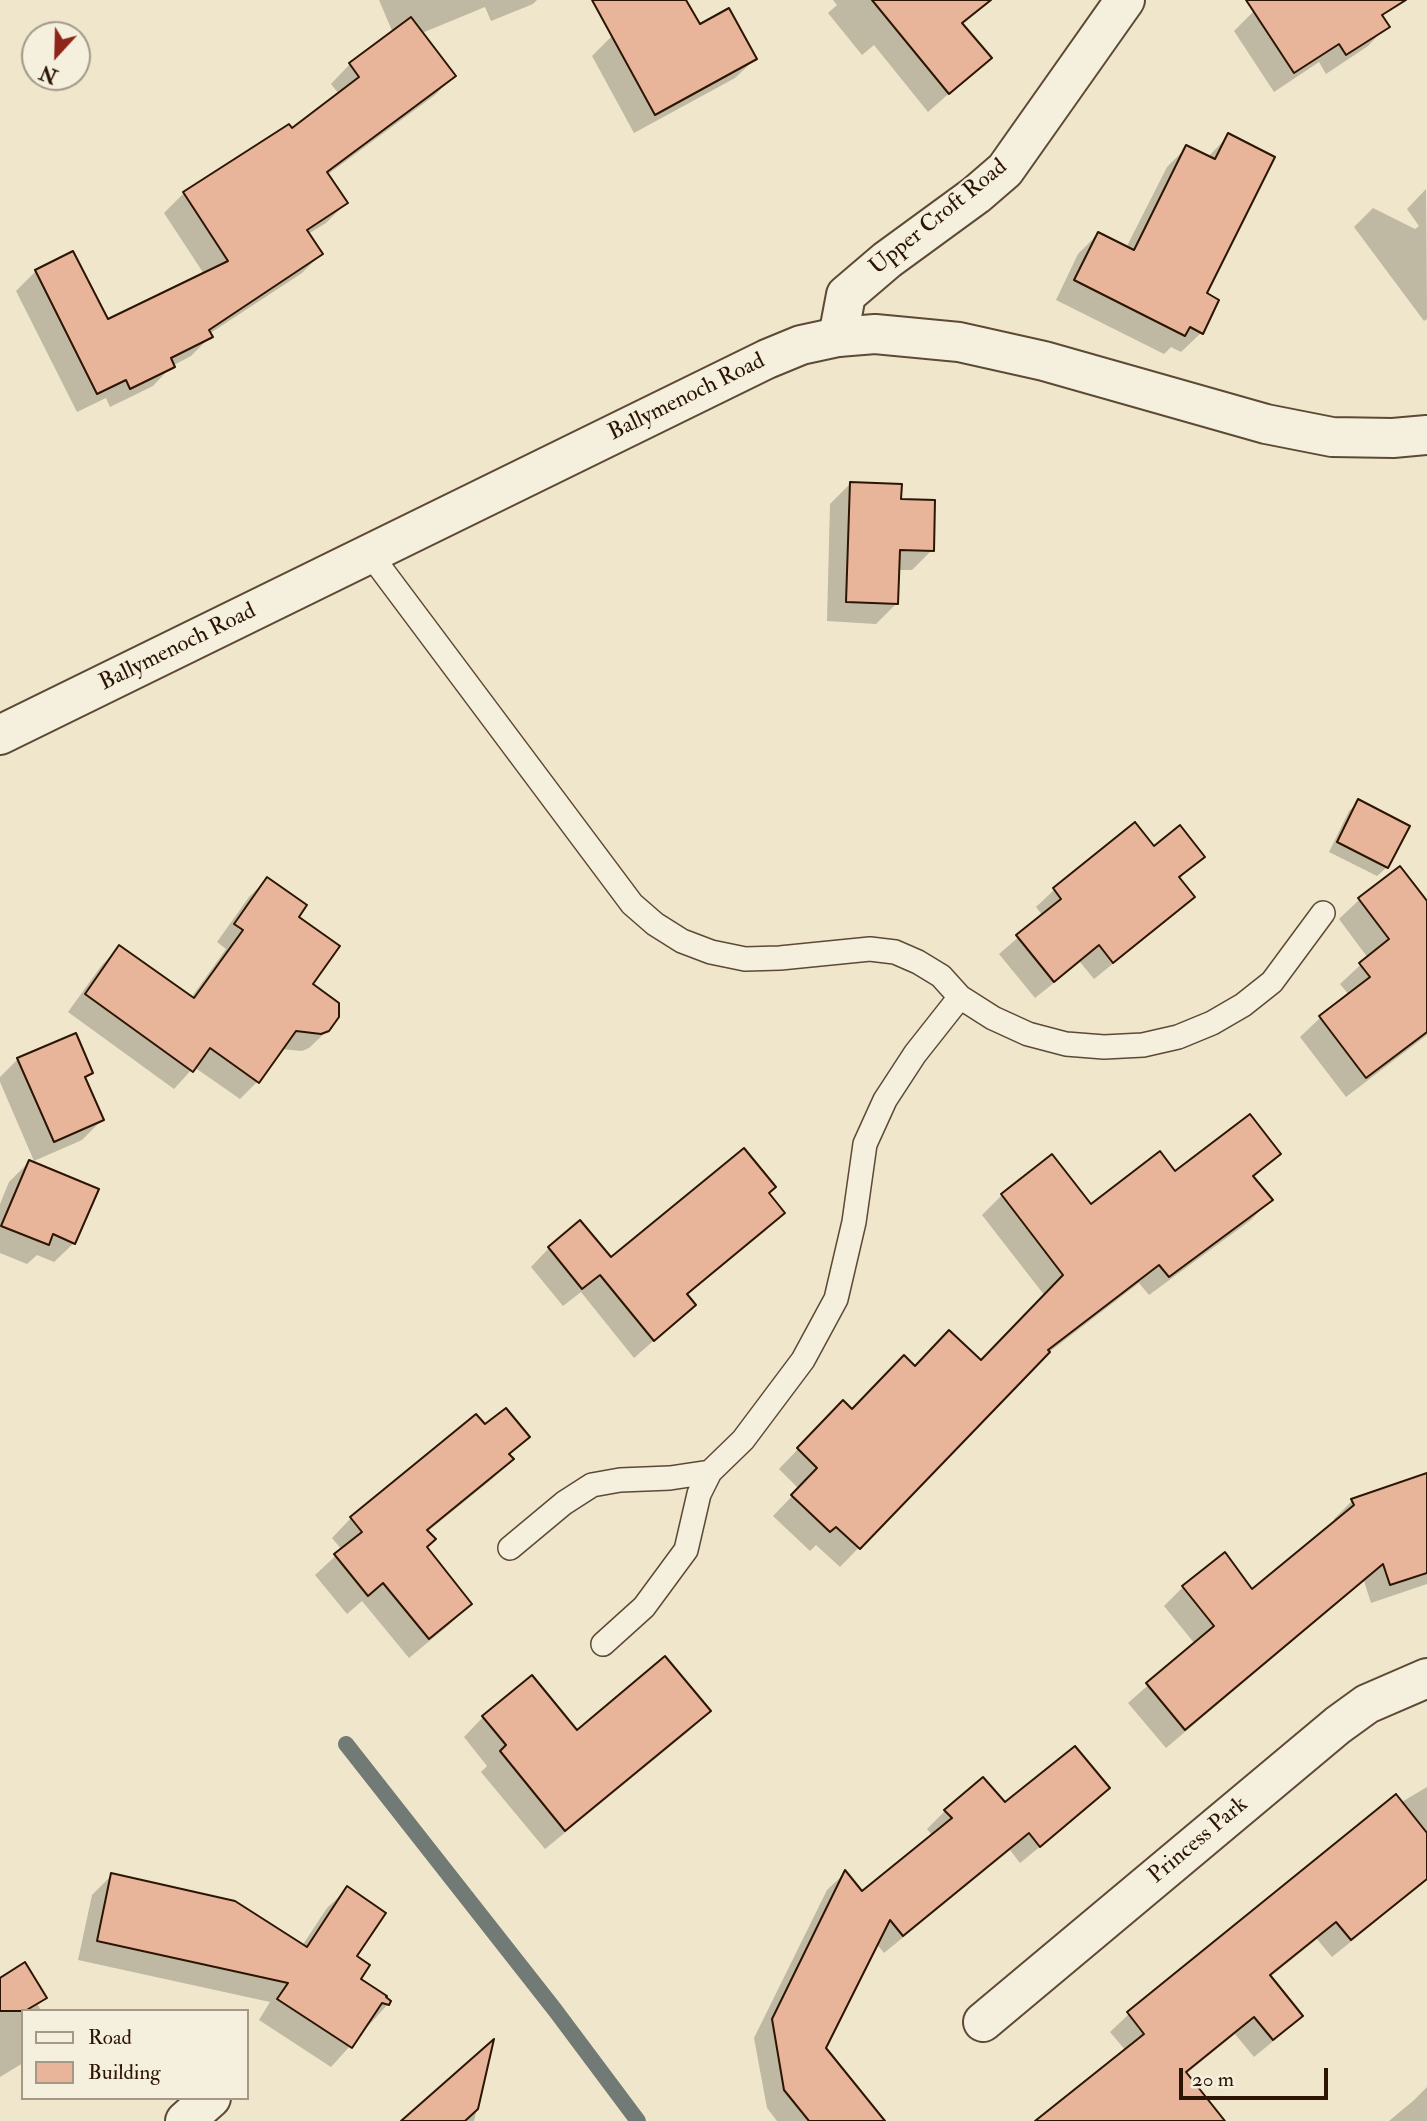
<!DOCTYPE html>
<html>
<head>
<meta charset="utf-8">
<style>
	body { margin:0 }
	#map { position:relative; width:1427px; height:2121px; overflow:hidden; background:#efe6cc; font-family:"IM FELL Double Pica",serif }
	canvas { display:block }
	.legend { position:absolute; left:21px; top:2009px; width:228px; height:91px; box-sizing:border-box; background:#f5efde; border:2px solid #a59886; margin:0; padding:9px 12px; list-style:none; font-size:21px; color:#2c1502 }
	.legend li { display:flex; align-items:center; gap:14px; height:35px }
	.legend b { width:35px; border:2px solid #a59886 }
	.north { position:absolute; left:21px; top:21px; width:70px; height:70px; box-sizing:border-box; background:#f5efde; border:2px solid #a59886; border-radius:50%; rotate:202deg; font-size:19px; font-weight:700; line-height:28px; text-align:center; color:#2c1502 }
	.north::after { content:''; display:block; margin:auto; width:24px; height:32px; background:#8f2418; clip-path:polygon(50% 0,100% 100%,50% 72%,0 100%) }
	.scale { position:absolute; left:1179px; top:2068px; width:149px; height:32px; box-sizing:border-box; border:4px solid #2c1502; border-top:0; padding-left:9px; font-size:21px; line-height:24px; white-space:nowrap; color:#2c1502; -webkit-text-stroke:5px #f5efde; paint-order:stroke }
</style>
</head>
<body>
<div id="map">
<canvas width="1427" height="2121"></canvas>
<ul class="legend">
<li><b style="height:9px;background:#f5efde"></b>Road</li>
<li><b style="height:19px;background:#e8b59b"></b>Building</li>
</ul>
<div class="north">N</div>
<div class="scale">20 m</div>
</div>
<script>
const context = document.querySelector('canvas').getContext('2d');
context.lineJoin = 'round';
function fill(path, color) {
  context.fillStyle = color;
  context.fill(path, 'evenodd');
}
function shape(rows) {
  const path = new Path2D();
  for (const r of rows) {
    path.moveTo(r[0], r[1]);
    for (let i = 2; i < r.length; i += 2) path.lineTo(r[i], r[i + 1]);
  }
  return path;
}
function stroke(path, color, width, dash) {
  context.strokeStyle = color;
  context.lineWidth = width;
  context.lineCap = dash ? 'butt' : 'round';
  context.setLineDash(dash || []);
  context.stroke(path);
}
function drawText(font, color, halo, rows, align = 'center') {
  context.font = font + ' "IM FELL Double Pica",serif';
  context.lineWidth = 5;
  context.setLineDash([]);
  context.textBaseline = 'middle';
  context.strokeStyle = halo;
  context.fillStyle = color;
  for (const [text, x, y, turn = 0] of rows) {
    context.save();
    context.translate(x, y);
    context.rotate((+turn || 0) * Math.PI / 180);
    context.textAlign = isNaN(turn) ? turn : align;
    if (halo) context.strokeText(text, 0, 0);
    context.fillText(text, 0, 0);
    context.restore();
  }
}
const shadow = shape([
	[379,0,537,0,533,4,491,21,485,7,422,33,454,76,435,95,327,175,346,203,326,223,308,234,321,254,302,273,209,334,210,337,191,356,172,366,153,386,110,407,106,398,77,412,16,291,36,271,107,321,204,274,164,213,184,193,289,127,291,130,339,94,331,84,350,64,393,33],
	[679,0,684,0,699,26,755,59,735,78,634,133,592,56,612,36],
	[833,0,992,0,962,25,989,58,928,112,874,45,862,55,828,13,837,5],
	[1271,0,1370,0,1387,26,1368,46,1326,74,1319,62,1274,92,1234,31,1254,11],
	[1229,135,1204,294,1201,333,1181,352,1171,347,1164,354,1056,300,1078,254,1098,234,1126,248,1167,167,1187,147,1208,157],
	[1426,189,1427,319,1424,321,1354,227,1373,208,1415,229,1419,226,1407,209],
	[850,484,900,500,932,550,912,570,898,570,896,604,876,624,827,621,830,504],
	[1359,801,1387,867,1377,876,1329,852,1349,811],
	[1134,825,1153,849,1202,857,1179,879,1193,897,1175,914,1094,979,1080,962,1035,998,999,954,1043,916,1036,907,1054,890],
	[1400,869,1427,904,1427,1035,1346,1097,1300,1037,1320,1018,1349,995,1340,984,1368,958,1339,919,1359,900],
	[267,879,297,917,310,984,328,1030,309,1048,302,1051,281,1049,257,1082,240,1099,194,1067,174,1089,68,1012,102,965,119,947,191,998,226,949,217,942,249,897],
	[18,1059,91,1073,84,1079,102,1120,82,1140,34,1161,0,1082,0,1077],
	[1279,1154,1253,1178,1270,1200,1251,1220,1149,1295,1139,1283,1044,1356,840,1567,816,1545,810,1551,773,1516,799,1489,779,1469,824,1422,852,1411,914,1368,981,1362,1045,1296,982,1215,1002,1195,1052,1157,1091,1207,1175,1173],
	[29,1162,74,1243,54,1262,37,1255,27,1264,0,1253,0,1204,9,1182],
	[767,1194,783,1213,765,1231,686,1296,694,1305,634,1358,581,1292,563,1306,531,1267,549,1248,611,1260],
	[485,1427,527,1437,509,1455,512,1459,492,1479,427,1532,425,1548,470,1604,450,1624,409,1658,362,1601,347,1614,315,1575,342,1550,332,1538,351,1518],
	[1427,1474,1427,1584,1371,1603,1364,1581,1166,1748,1128,1703,1195,1644,1164,1606,1183,1587,1224,1555,1252,1591,1335,1523,1334,1519,1352,1501],
	[709,1711,689,1731,545,1849,481,1772,487,1766,464,1737,483,1717,576,1732],
	[1427,1787,1427,1880,1332,1957,1317,1939,1270,1977,1301,2016,1282,2034,1254,2057,1235,2034,1186,2074,1210,2121,1040,2121,1126,2051,1110,2032,1129,2014,1400,1803],
	[1108,1788,1090,1806,1020,1863,1010,1850,884,1953,876,1943,824,2048,883,2121,777,2121,767,2108,754,2038,827,1890,845,1873,862,1894,933,1836,927,1829,945,1811,1005,1805],
	[112,1875,302,1946,327,1908,347,1889,358,1979,388,2004,331,2067,259,2020,270,2002,78,1960,92,1895],
	[0,1980,45,1997,38,2005,41,2011,23,2011,23,2063,0,2077],
	[492,2044,474,2121,404,2121],
	[1427,2087,1427,2121,1389,2121,1413,2101]
]);
const stream = shape([
	[346,1744,555,2010,638,2121]
]);
const building = shape([
	[592,0,686,0,700,24,729,8,757,59,655,115,592,0],
	[872,0,991,0,962,23,992,58,949,94,872,0],
	[1246,0,1406,0,1382,15,1390,27,1346,55,1339,44,1294,73,1246,0],
	[411,17,456,76,327,172,348,203,307,230,323,254,209,330,213,337,171,358,175,367,130,389,126,380,97,394,35,270,73,251,108,319,228,261,183,192,289,124,292,128,359,77,349,63,411,17],
	[1228,133,1275,157,1207,293,1219,300,1203,334,1190,327,1185,336,1074,280,1098,232,1134,250,1186,145,1215,159,1228,133],
	[850,482,902,484,901,499,935,500,934,551,900,550,898,604,846,602,850,482],
	[1358,799,1410,826,1388,868,1337,842,1358,799],
	[1135,822,1154,846,1180,825,1205,857,1179,877,1195,897,1113,963,1099,945,1054,982,1016,935,1061,899,1053,888,1135,822],
	[1400,866,1427,901,1427,1032,1366,1078,1319,1016,1370,977,1359,963,1389,939,1358,898,1400,866],
	[267,877,307,905,299,917,340,946,313,984,339,1003,339,1017,329,1031,321,1034,296,1031,259,1083,210,1048,193,1072,85,994,119,945,194,998,243,930,234,924,267,877],
	[76,1033,93,1073,85,1077,104,1120,54,1142,17,1058,76,1033],
	[1250,1114,1281,1154,1253,1176,1273,1200,1169,1277,1159,1265,1048,1350,1050,1352,860,1549,836,1527,830,1532,791,1495,817,1468,797,1448,843,1400,852,1409,904,1355,915,1366,949,1330,981,1360,1063,1275,1001,1194,1052,1154,1091,1204,1160,1151,1175,1171,1250,1114],
	[744,1148,776,1187,769,1193,785,1213,687,1294,696,1305,654,1341,600,1275,582,1289,548,1247,580,1220,611,1257,744,1148],
	[29,1160,99,1189,75,1244,53,1234,49,1245,1,1226,29,1160],
	[506,1408,530,1437,509,1454,514,1459,427,1530,436,1539,427,1547,472,1604,429,1639,383,1583,368,1596,334,1554,362,1532,350,1517,476,1414,485,1424,506,1408],
	[1427,1473,1427,1573,1390,1585,1383,1564,1185,1730,1146,1683,1214,1626,1182,1586,1225,1552,1252,1589,1354,1505,1351,1499,1427,1473],
	[665,1656,711,1711,565,1831,500,1751,506,1745,482,1716,532,1675,577,1730,665,1656],
	[1075,1746,1110,1788,1040,1847,1029,1833,903,1936,890,1920,826,2048,885,2121,809,2121,784,2090,772,2019,845,1870,862,1891,952,1818,944,1810,983,1777,1005,1802,1075,1746],
	[1396,1794,1427,1833,1427,1879,1351,1940,1336,1922,1270,1975,1303,2016,1273,2040,1254,2017,1186,2072,1225,2121,1035,2121,1144,2034,1127,2012,1396,1794],
	[111,1873,235,1901,307,1947,347,1886,386,1913,357,1956,370,1965,361,1979,387,1996,386,1997,391,2001,389,2005,382,2003,352,2048,277,1999,288,1983,97,1941,111,1873],
	[25,1962,47,1998,25,2011,0,2011,0,1978,25,1962],
	[494,2039,478,2109,465,2121,401,2121,494,2039]
]);
const service = shape([
	[370,554,632,904,655,924,682,941,711,952,745,959,780,958,870,949,895,952,918,962,941,976,960,997,993,1018,1028,1034,1066,1044,1104,1047,1143,1045,1178,1037,1212,1023,1243,1005,1272,982,1323,913],
	[510,1548,564,1503,592,1485,620,1480,670,1478,710,1472,743,1440,803,1360,836,1299,854,1222,865,1144,885,1100,915,1054,960,997],
	[603,1644,644,1607,686,1550,699,1494,710,1472]
]);
const minor = shape([
	[838,337,846,295,887,260,976,195,1005,170,1125,0],
	[983,2022,1338,1725,1367,1704,1427,1678],
	[185,2121,211,2098]
]);
const tertiary = shape([
	[0,735,767,359,801,345,838,337,875,334,959,342,1044,361,1266,424,1332,437,1393,438,1427,435]
]);
const streetNames = [
	["Upper Croft Road",939,218,-39],
	["Ballymenoch Road",687,398,-26],
	["Ballymenoch Road",178,648,-26],
	["Princess Park",1199,1841,-40]
];
fill(shadow, '#0003');
stroke(stream, '#717a75', 16);
fill(building, '#e8b59b');
stroke(building, '#2c1502', 2);
stroke(service, '#5d4934', 26);
stroke(minor, '#5d4934', 42);
stroke(tertiary, '#5d4934', 42);
stroke(service, '#f5efde', 23);
stroke(minor, '#f5efde', 38);
stroke(tertiary, '#f5efde', 38);
drawText('23px', '#2c1502', '#f5efde', streetNames);
</script>
</body>
</html>
